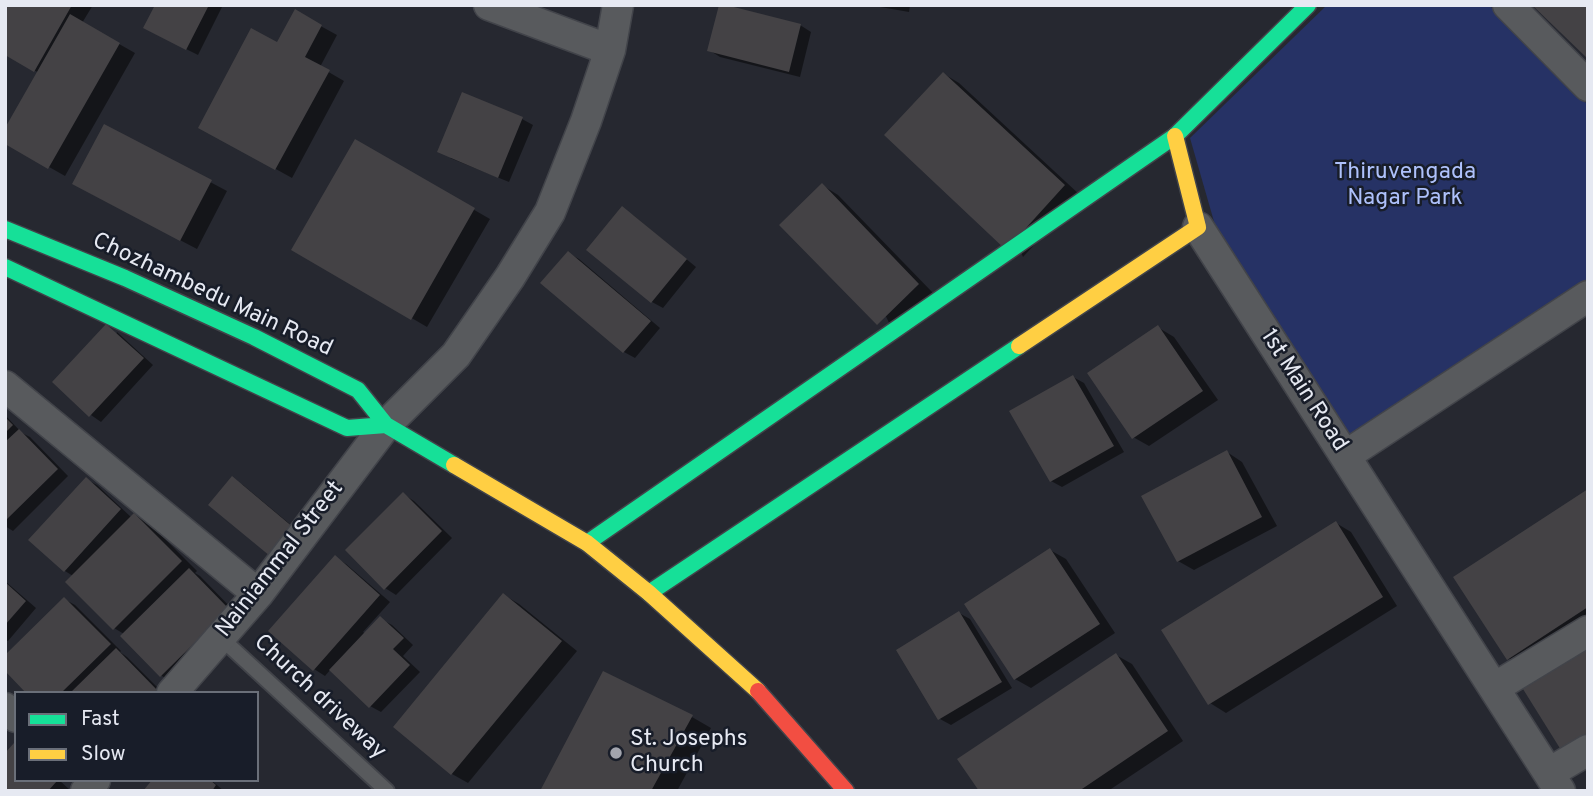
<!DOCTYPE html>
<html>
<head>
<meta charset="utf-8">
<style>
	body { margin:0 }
	#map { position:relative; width:1593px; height:796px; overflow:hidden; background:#262830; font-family:Overpass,sans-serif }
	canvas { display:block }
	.frame { position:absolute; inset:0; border:7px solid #e6e9f2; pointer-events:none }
	.legend { position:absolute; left:14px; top:691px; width:245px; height:91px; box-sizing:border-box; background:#181d29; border:2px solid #6a6f79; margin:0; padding:9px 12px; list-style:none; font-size:21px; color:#e6e9f2 }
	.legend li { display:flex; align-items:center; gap:14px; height:35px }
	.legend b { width:35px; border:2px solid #6a6f79 }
</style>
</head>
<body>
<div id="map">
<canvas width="1593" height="796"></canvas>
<div class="frame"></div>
<ul class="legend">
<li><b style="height:9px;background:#16e098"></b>Fast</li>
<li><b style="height:9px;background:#ffcf43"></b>Slow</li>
</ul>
</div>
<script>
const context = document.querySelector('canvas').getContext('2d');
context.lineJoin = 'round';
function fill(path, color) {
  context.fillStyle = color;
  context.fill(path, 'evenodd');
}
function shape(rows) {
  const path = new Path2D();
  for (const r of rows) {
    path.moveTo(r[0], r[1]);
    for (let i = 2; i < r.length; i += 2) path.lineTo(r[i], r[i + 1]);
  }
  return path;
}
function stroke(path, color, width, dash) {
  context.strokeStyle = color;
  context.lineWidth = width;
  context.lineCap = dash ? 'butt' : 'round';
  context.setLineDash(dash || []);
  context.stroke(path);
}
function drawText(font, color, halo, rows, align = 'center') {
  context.font = font + ' Overpass,sans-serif';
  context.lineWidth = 5;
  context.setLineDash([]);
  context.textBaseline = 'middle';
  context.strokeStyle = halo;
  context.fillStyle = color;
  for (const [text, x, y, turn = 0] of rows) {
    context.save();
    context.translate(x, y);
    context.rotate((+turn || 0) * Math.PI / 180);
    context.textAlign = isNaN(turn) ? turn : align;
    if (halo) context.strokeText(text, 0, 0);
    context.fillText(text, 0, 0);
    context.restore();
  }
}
const green = shape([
	[1327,5,1489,5,1588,105,1588,282,1352,440,1215,225,1190,138]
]);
const shadow = shape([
	[5,5,93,5,82,23,135,53,65,176,5,142,39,73,5,53],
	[157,5,223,5,198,55,156,34],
	[869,5,910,5,909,12],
	[295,12,337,35,320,67,344,81,292,178,200,127,278,44],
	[800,25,811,32,800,77,720,57,709,50],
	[944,74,959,83,1080,195,1023,257],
	[522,119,533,125,509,182,450,158],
	[105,126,227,191,197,249,90,193],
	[356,142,490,219,427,327,294,249],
	[822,185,838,195,934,294,894,333],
	[622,209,633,215,696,267,663,308,652,302],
	[568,253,579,259,660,328,635,358,624,352],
	[1159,328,1174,337,1218,400,1149,446,1133,437],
	[117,332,153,365,101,422,91,415],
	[1073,377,1084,383,1124,452,1062,487,1051,481],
	[5,415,22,433,30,437,68,476,13,531,5,526],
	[1227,452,1242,462,1277,526,1194,570,1178,561],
	[86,479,97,485,132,518,135,515,150,524,197,571,195,573,200,576,239,616,172,682,162,676,122,636,124,634,114,628,73,576,65,571,31,540],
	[232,479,243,485,303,535,282,561],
	[1588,491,1588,626,1524,668,1508,658],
	[403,494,414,501,452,538,396,595,385,588],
	[1336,523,1351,532,1397,606,1226,713,1210,703],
	[1050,550,1066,559,1115,633,1031,688,1015,679],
	[335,557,346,564,390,602,363,632,366,634,381,619,392,625,413,645,403,656,420,672,381,712,370,706,331,669,325,676,314,669],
	[5,581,36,608,8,641,5,640],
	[504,595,519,604,577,651,468,783,452,774,396,727],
	[64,599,75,605,121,651,120,652,127,657,163,693,29,693],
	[959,613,970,619,1012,688,951,725,940,719],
	[1116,655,1132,664,1183,741,1108,791,981,791],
	[692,717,711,728,677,791,542,791],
	[16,780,59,780,71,791,5,791],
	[154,780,211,780,224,791,146,791]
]);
const building = shape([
	[5,5,72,5,34,72,5,55],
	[155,5,209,5,186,50,143,28],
	[719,5,726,5,801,24,789,72,707,51],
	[1532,5,1588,5,1588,59],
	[295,9,322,25,305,57,330,70,275,170,198,128,251,28,277,42],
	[70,14,120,43,48,169,5,144,5,128],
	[943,72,1065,185,1006,250,884,135],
	[462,92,523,117,498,178,437,152],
	[104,124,212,180,180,241,72,184],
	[355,139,475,208,411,320,291,250],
	[822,183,919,284,877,325,779,225],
	[622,206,687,259,651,303,586,250],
	[568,251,651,321,623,353,540,283],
	[106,324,144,358,89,417,52,382],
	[1158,325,1203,391,1132,439,1087,373],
	[1073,375,1114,446,1050,482,1009,411],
	[5,417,13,425,5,433],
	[19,429,58,469,5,521,5,442],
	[1227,450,1262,517,1177,562,1141,496],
	[232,476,294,528,270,556,208,505],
	[86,477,121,509,64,572,28,540],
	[1588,489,1588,607,1507,660,1453,577],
	[403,492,442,531,384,590,345,550],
	[134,513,182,561,113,630,65,582],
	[1336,521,1383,597,1208,705,1161,630],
	[1050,548,1100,624,1014,680,964,604],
	[335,555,380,595,313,671,268,631],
	[189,568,229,609,160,677,120,636],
	[5,582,26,601,5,625],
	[503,593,562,641,451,775,393,727],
	[64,597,111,644,61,693,26,693,5,671,5,655],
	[959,611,1002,682,938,720,896,650],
	[380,616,404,638,393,649,410,665,369,708,329,670],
	[1588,637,1588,745,1566,758,1518,681],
	[116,648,160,693,70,693],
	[1116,653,1168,731,1079,791,979,791,957,759],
	[603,671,693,715,651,791,540,791],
	[14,743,16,745,16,780,55,780,57,781,48,791,5,791,5,753],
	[152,780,210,780,216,785,212,791,143,791]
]);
const lane = shape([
	[221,638,387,791]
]);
const street = shape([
	[489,5,610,50],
	[1508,5,1588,86],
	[1198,227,1560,791],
	[5,386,258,594],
	[1345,456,1588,296],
	[1494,688,1588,631],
	[172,693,258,594,386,425,456,355,510,277,550,212,586,121,610,50,618,5],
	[5,708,16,717],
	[1549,773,1588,750],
	[86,791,95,780]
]);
const fast = shape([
	[5,229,125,278,254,337,358,390,386,425,454,465],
	[5,267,347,428,386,425],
	[587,543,1175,136,1308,5],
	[649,593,1019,346]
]);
const slow = shape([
	[1019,346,1198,227,1175,136],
	[454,465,587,543,649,593,758,691]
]);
const jam = shape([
	[758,691,846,791]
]);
const markers = [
	[616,753,7,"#a3a5ae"]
];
const parkNames = [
	["Thiruvengada",1405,173],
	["Nagar Park",1405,199]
];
const streetNames = [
	["Chozhambedu Main Road",212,296,25],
	["1st Main Road",1303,391,57],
	["Nainiammal Street",281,560,-52],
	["Church driveway",319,698,43]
];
const poiNames = [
	["St. Josephs",630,740],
	["Church",630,766]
];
fill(green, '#263265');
fill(shadow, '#0007');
fill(building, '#444245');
stroke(lane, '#42444a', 18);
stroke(street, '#42444a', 33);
stroke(fast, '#42444a', 19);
stroke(slow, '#42444a', 19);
stroke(jam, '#42444a', 19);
stroke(lane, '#585a5d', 14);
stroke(street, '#585a5d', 30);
stroke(fast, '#16e098', 16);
stroke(slow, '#ffcf43', 16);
stroke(jam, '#f24e42', 16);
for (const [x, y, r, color] of markers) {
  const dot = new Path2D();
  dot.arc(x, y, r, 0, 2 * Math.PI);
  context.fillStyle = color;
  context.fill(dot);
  stroke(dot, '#181d29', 2.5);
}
drawText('23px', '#aec1fb', '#181d29', parkNames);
drawText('23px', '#e6e9f2', '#181d29', streetNames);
drawText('23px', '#e6e9f2', '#181d29', poiNames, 'left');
</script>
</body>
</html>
